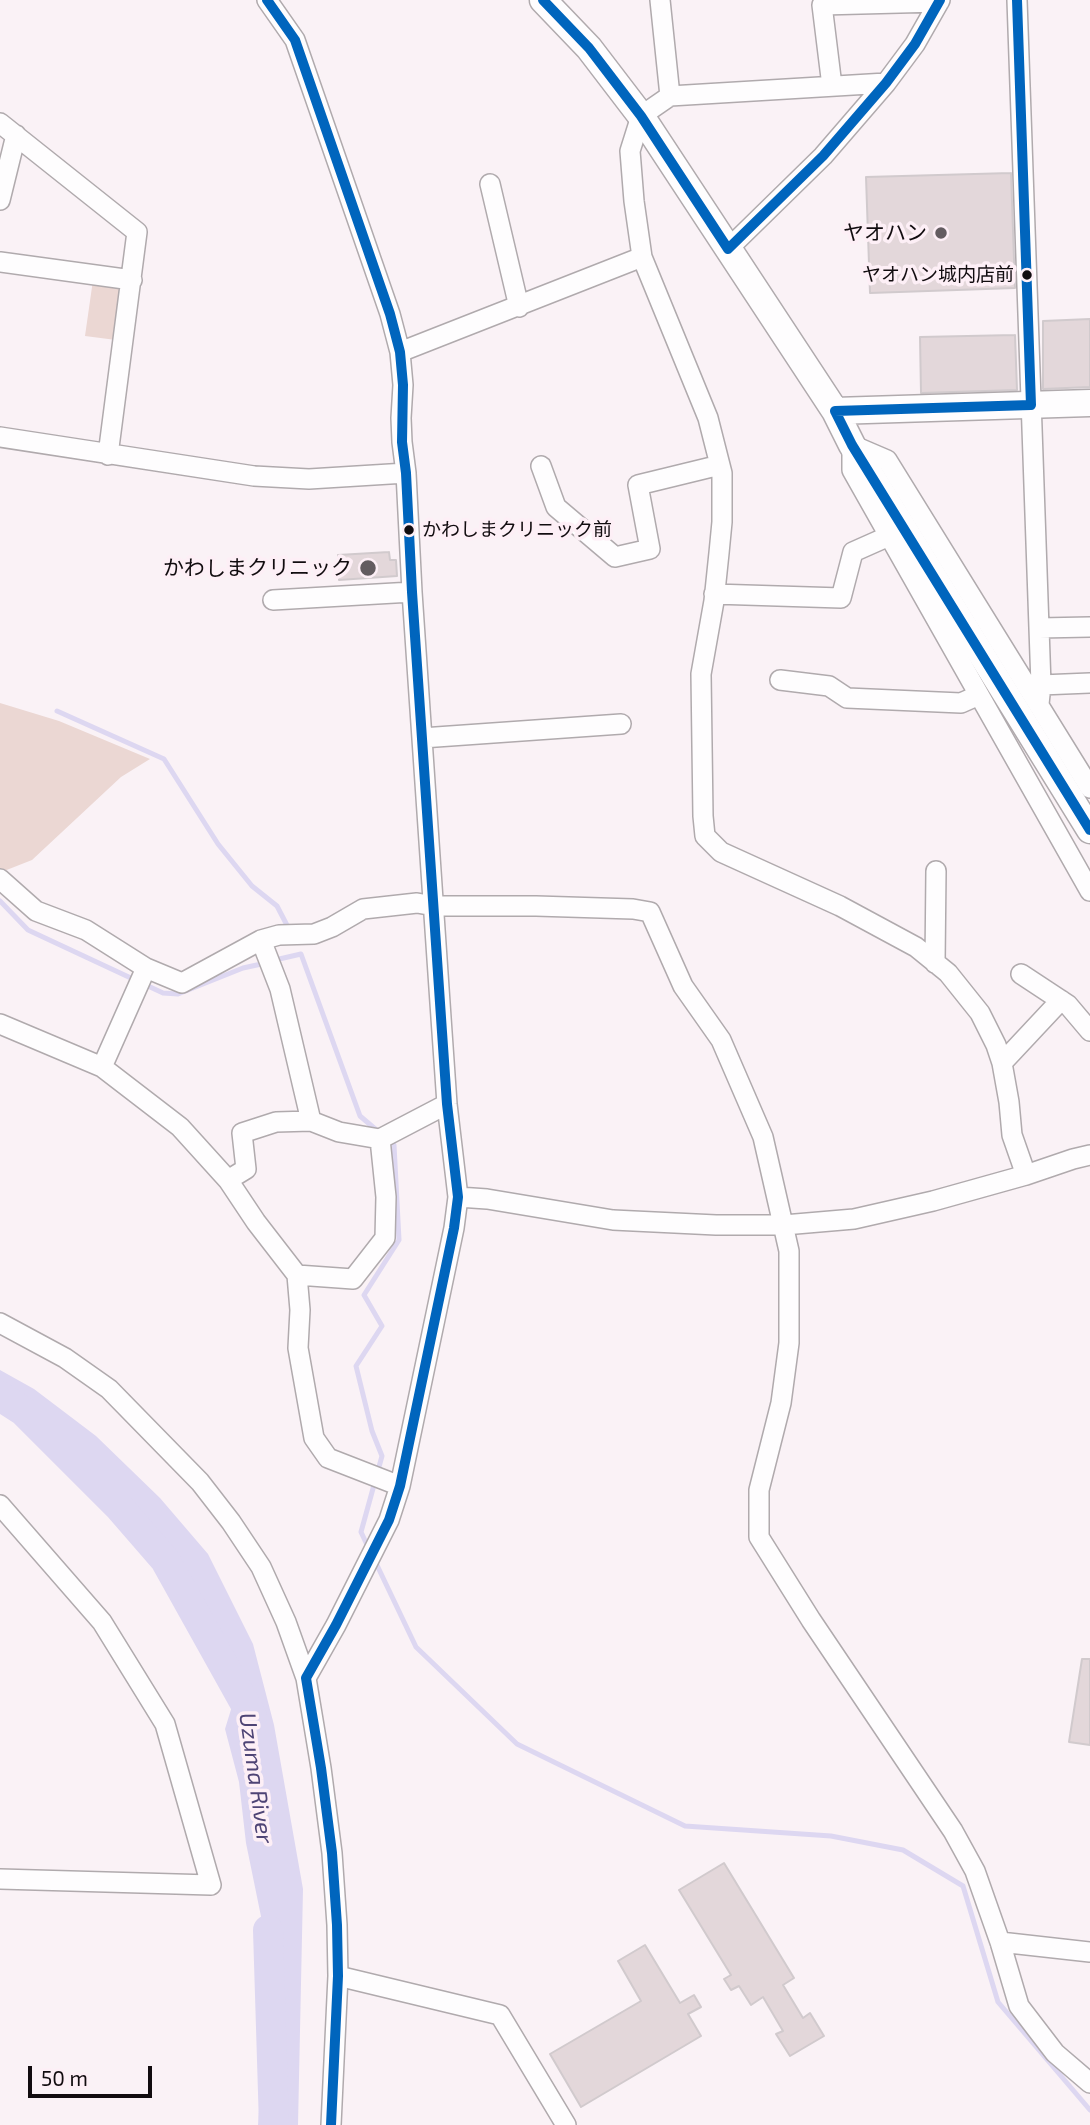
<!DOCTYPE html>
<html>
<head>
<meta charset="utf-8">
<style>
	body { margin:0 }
	#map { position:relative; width:1090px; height:2125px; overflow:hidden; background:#faf2f6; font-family:"Exo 2",sans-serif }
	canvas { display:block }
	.scale { position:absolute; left:28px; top:2066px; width:124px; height:32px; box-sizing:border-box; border:4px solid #110c0f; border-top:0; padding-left:9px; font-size:21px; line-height:24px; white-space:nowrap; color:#110c0f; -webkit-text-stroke:5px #fdeff6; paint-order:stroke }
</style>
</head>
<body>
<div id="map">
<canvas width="1090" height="2125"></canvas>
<div class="scale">50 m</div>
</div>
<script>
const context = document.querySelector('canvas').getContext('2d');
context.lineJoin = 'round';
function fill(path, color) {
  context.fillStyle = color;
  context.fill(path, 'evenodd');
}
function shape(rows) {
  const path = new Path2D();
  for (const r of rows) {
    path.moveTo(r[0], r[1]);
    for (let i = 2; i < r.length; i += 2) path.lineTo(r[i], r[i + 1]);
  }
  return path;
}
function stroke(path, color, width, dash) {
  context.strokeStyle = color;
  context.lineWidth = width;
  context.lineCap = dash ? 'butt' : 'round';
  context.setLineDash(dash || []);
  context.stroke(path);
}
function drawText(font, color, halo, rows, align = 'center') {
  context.font = font + ' "Exo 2","Noto Sans JP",sans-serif';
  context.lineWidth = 7;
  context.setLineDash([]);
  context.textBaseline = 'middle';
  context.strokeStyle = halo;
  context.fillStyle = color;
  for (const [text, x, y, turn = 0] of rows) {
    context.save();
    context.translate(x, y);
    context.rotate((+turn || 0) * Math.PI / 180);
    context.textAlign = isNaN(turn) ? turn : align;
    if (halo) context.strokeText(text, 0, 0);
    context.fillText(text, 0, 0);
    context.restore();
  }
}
const green = shape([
	[93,280,124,284,116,340,85,336],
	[0,703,59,721,150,759,121,777,32,860,4,871,0,868]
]);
const water = shape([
	[0,1370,34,1389,96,1436,160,1498,208,1554,253,1644,274,1725,303,1889,298,2125,258,2125,260,2092,273,2003,265,1936,246,1843,239,1782,225,1729,233,1703,234,1664,211,1617,174,1552,136,1506,82,1460,0,1403]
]);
const stream = shape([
	[57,711,164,759,218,844,252,886,277,906,290,931],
	[0,901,28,930,163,993,178,994,243,968,266,963],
	[275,960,301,954,360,1116,380,1133],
	[369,1549,361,1532,382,1456,372,1431,356,1366,382,1326,364,1295,399,1240,394,1145,387,1139],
	[375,1561,416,1647,517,1744,685,1826,831,1836,903,1850,963,1886,998,2002,1090,2110]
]);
const river = shape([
	[0,1396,23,1411,119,1507,165,1560,252,1716],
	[268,1930,274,2125]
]);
const building = shape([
	[1011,173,1015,288,870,293,866,177,1011,173],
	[1090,319,1090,387,1043,389,1043,321,1090,319],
	[1015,335,1017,390,921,393,920,337,1015,335],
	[389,552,390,560,396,560,397,576,339,580,338,555,389,552],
	[1082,1659,1090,1659,1090,1745,1069,1742,1082,1659],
	[724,1863,794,1978,783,1985,803,2018,810,2013,824,2036,790,2056,776,2034,783,2031,763,1997,751,2005,739,1986,731,1990,724,1979,731,1975,679,1890,724,1863],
	[645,1945,680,2003,694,1995,701,2007,688,2014,701,2036,581,2107,550,2054,641,2001,618,1961,645,1945]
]);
const minor = shape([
	[267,0,295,40,390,314,400,352,403,385,401,418,402,442,406,473,412,592,442,1032,447,1104,458,1197,454,1228,400,1486,389,1520,336,1625,306,1678,321,1768,332,1853,337,1925,338,1976,331,2125],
	[660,0,670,96],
	[1017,0,1041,685,1039,704],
	[886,83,670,96,641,116,630,151,634,201,642,257,708,418,722,473,722,522,719,553,714,601,701,674,703,816,705,836,721,852,840,906,916,947,948,973,980,1013,996,1045,1002,1063,1009,1102,1012,1135,1026,1175],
	[832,86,822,5,939,2],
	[0,123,137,232,108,455],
	[490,184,519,307],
	[0,200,16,135],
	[728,249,823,156,886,83,915,44,940,0],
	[0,262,132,280],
	[400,352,642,257],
	[0,437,254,476,309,479,406,473],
	[541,466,556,507,615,557,650,549,638,485,720,465],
	[714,594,841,598,853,552,889,536],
	[273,600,412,592],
	[1039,628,1090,627],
	[780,680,829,686,847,698,961,703,979,695],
	[1041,685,1090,683],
	[422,738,621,724],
	[0,879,36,911,86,930,146,968,182,983,261,940,279,935,314,934,332,927,363,909,417,903,434,906,536,906,633,909,650,912,683,986,721,1040,763,1137,789,1251,789,1343,781,1403,759,1490,759,1537,811,1620,953,1831,975,1871,1000,1942,1019,2006,1055,2053,1090,2083],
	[1090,891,852,470,852,445,887,460,1090,788],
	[261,940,280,989,311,1121],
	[935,963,936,871],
	[1021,974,1068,1005,1090,1031],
	[0,1024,102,1067,180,1127,228,1180,256,1222,297,1275,300,1310,298,1348,314,1438,328,1458,400,1486],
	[1002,1063,1061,1000],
	[102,1067,146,968],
	[228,1180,246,1169,242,1133,276,1122,311,1121,339,1132,380,1139,447,1104],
	[458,1197,487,1199,613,1220,716,1225,784,1225,854,1219,933,1201,1026,1175,1073,1159,1090,1155],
	[297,1275,353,1279,385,1238,386,1197,380,1139],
	[0,1323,65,1358,109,1389,200,1482,231,1522,261,1567,286,1622,306,1678],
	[0,1505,102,1622,165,1724,211,1885,0,1879],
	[1000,1942,1090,1952],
	[338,1976,500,2015,566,2125]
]);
const major = shape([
	[543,0,589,48,641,116,835,411,852,445,1090,830],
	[835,411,1090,403]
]);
const bus1 = shape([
	[267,0,295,40,390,314,400,352,403,385,402,442,406,473,412,592,442,1032,447,1104,458,1197,454,1228,400,1486,389,1520,336,1625,306,1678,321,1768,332,1853,337,1925,338,1976,331,2125],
	[543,0,589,48,641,116,728,249],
	[1017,0,1031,405],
	[728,249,823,156,886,83,915,44,940,0],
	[835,411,852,445,1090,830],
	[835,411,1031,405]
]);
const markers = [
	[941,233,7,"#635c60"],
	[1027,275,6,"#110c0f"],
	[409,530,6,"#110c0f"],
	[368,568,9,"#635c60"]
];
const busNames = [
	["ヤオハン城内店前",1014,275],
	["かわしまクリニック前",422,530,"left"]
];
const poiNames = [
	["ヤオハン",927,233],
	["かわしまクリニック",352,568]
];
const waterNames = [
	["Uzuma River",256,1778,82]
];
fill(green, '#ebd7d3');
fill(water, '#ddd7f1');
stroke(stream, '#ddd7f1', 5);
stroke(river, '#ddd7f1', 30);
fill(building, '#e3d7da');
stroke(building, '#d1cacd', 2);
stroke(minor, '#b0aaad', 22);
stroke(major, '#b0aaad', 29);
stroke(minor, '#fefdfe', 19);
stroke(major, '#fefdfe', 26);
stroke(bus1, '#0065bd', 10);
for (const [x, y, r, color] of markers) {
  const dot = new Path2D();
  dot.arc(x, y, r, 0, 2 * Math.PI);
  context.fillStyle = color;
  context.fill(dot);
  stroke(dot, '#fdeff6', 2.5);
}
drawText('19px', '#110c0f', '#fdeff6', busNames, 'right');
drawText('21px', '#110c0f', '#fdeff6', poiNames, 'right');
drawText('italic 23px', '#4e4475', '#fdeff6', waterNames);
</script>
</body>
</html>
